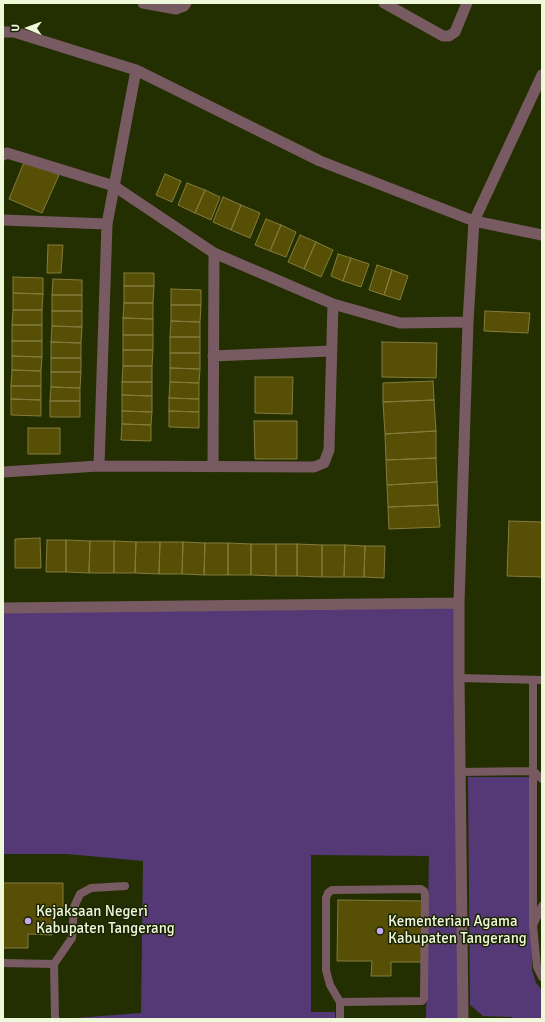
<!DOCTYPE html>
<html>
<head>
<meta charset="utf-8">
<style>
	body { margin:0 }
	#map { position:relative; width:545px; height:1022px; overflow:hidden; background:#242f01; font-family:Signika,sans-serif }
	canvas { display:block }
	.frame { position:absolute; inset:0; border:4px solid #eef9d9; pointer-events:none }
	.north { position:absolute; left:8px; top:8px; width:40px; height:40px; -webkit-text-stroke:3px #1c2405; paint-order:stroke; rotate:271deg; font-size:11px; font-weight:700; line-height:16px; text-align:center; color:#eef9d9 }
	.north::after { content:''; display:block; margin:auto; width:14px; height:18px; background:#eef9d9; clip-path:polygon(50% 0,100% 100%,50% 72%,0 100%) }
</style>
</head>
<body>
<div id="map">
<canvas width="545" height="1022"></canvas>
<div class="frame"></div>
<div class="north">U</div>
</div>
<script>
const context = document.querySelector('canvas').getContext('2d');
context.lineJoin = 'round';
function fill(path, color) {
  context.fillStyle = color;
  context.fill(path, 'evenodd');
}
function shape(rows) {
  const path = new Path2D();
  for (const r of rows) {
    path.moveTo(r[0], r[1]);
    for (let i = 2; i < r.length; i += 2) path.lineTo(r[i], r[i + 1]);
  }
  return path;
}
function stroke(path, color, width, dash) {
  context.strokeStyle = color;
  context.lineWidth = width;
  context.lineCap = dash ? 'butt' : 'round';
  context.setLineDash(dash || []);
  context.stroke(path);
}
function drawText(font, color, halo, rows, align = 'center') {
  context.font = font + ' Signika,sans-serif';
  context.lineWidth = 3;
  context.setLineDash([]);
  context.textBaseline = 'middle';
  context.strokeStyle = halo;
  context.fillStyle = color;
  for (const [text, x, y, turn = 0] of rows) {
    context.save();
    context.translate(x, y);
    context.rotate((+turn || 0) * Math.PI / 180);
    context.textAlign = isNaN(turn) ? turn : align;
    if (halo) context.strokeText(text, 0, 0);
    context.fillText(text, 0, 0);
    context.restore();
  }
}
const green = shape([
	[457,605,461,1019,426,1019,429,856,311,855,311,1012,335,1012,335,1019,63,1019,141,1013,143,861,67,854,3,854,3,613],
	[468,777,529,777,532,970,536,983,542,990,542,1019,514,1019,512,1017,483,1016,470,1005]
]);
const building = shape([
	[25,160,59,175,42,213,9,199,25,160],
	[165,174,181,181,172,202,156,195,165,174],
	[187,183,205,190,195,213,178,205,187,183],
	[205,190,220,197,211,220,195,213,205,190],
	[223,197,241,205,231,230,213,222,223,197],
	[241,205,260,213,250,238,231,230,241,205],
	[266,219,281,225,270,251,255,245,266,219],
	[281,225,296,232,286,257,270,251,281,225],
	[300,235,316,242,304,269,288,262,300,235],
	[316,242,333,250,321,277,304,269,316,242],
	[48,245,63,245,61,273,47,273,48,245],
	[338,254,351,258,343,281,331,276,338,254],
	[351,258,369,264,361,287,343,281,351,258],
	[377,265,392,270,384,295,369,290,377,265],
	[392,270,408,276,400,300,384,295,392,270],
	[124,273,154,273,154,286,124,286,124,273],
	[13,277,43,278,43,294,13,293,13,277],
	[53,279,82,280,82,295,52,295,53,279],
	[124,286,154,286,153,303,124,303,124,286],
	[171,289,201,290,201,305,171,305,171,289],
	[13,293,43,294,42,310,13,310,13,293],
	[52,295,82,295,82,311,52,311,52,295],
	[124,303,153,303,153,319,123,318,124,303],
	[171,305,201,305,200,322,171,321,171,305],
	[13,310,42,310,42,325,12,325,13,310],
	[52,311,82,311,82,327,52,326,52,311],
	[485,311,530,313,528,333,484,331,485,311],
	[123,318,153,319,153,335,123,335,123,318],
	[171,321,200,322,200,337,170,337,171,321],
	[12,325,42,325,42,341,12,341,12,325],
	[52,326,82,327,81,343,51,342,52,326],
	[123,335,153,335,153,350,123,350,123,335],
	[170,337,200,337,200,353,170,353,170,337],
	[12,341,42,341,42,357,12,356,12,341],
	[51,342,81,343,81,358,51,358,51,342],
	[382,342,437,343,436,378,382,377,382,342],
	[123,350,153,350,152,366,123,366,123,350],
	[170,353,200,353,200,369,170,368,170,353],
	[12,356,42,357,41,371,12,370,12,356],
	[51,358,81,358,81,372,51,372,51,358],
	[123,366,152,366,152,382,122,382,123,366],
	[170,368,200,369,199,383,170,382,170,368],
	[12,370,41,371,41,386,11,386,12,370],
	[51,372,81,372,80,388,51,387,51,372],
	[255,377,293,377,292,414,255,413,255,377],
	[433,381,434,400,383,402,383,383,433,381],
	[122,382,152,382,152,396,122,395,122,382],
	[170,382,199,383,199,399,169,398,170,382],
	[11,386,41,386,41,400,11,399,11,386],
	[51,387,80,388,80,401,50,401,51,387],
	[122,395,152,396,152,412,122,411,122,395],
	[169,398,199,399,199,412,169,411,169,398],
	[11,399,41,400,41,416,11,415,11,399],
	[434,400,436,431,385,434,383,402,434,400],
	[50,401,80,401,80,417,50,417,50,401],
	[122,411,152,412,151,425,122,424,122,411],
	[169,411,199,412,199,428,169,427,169,411],
	[254,421,297,421,297,459,255,459,254,421],
	[122,424,151,425,151,441,121,440,122,424],
	[28,428,60,428,60,454,28,454,28,428],
	[436,431,436,458,386,460,385,434,436,431],
	[436,458,437,482,387,485,386,460,436,458],
	[437,482,438,505,388,507,387,485,437,482],
	[438,505,440,527,389,529,388,507,438,505],
	[509,521,542,522,542,577,507,576,509,521],
	[40,538,41,568,15,568,15,539,40,538],
	[47,540,66,540,66,572,46,572,47,540],
	[66,540,90,541,89,573,66,572,66,540],
	[90,541,114,541,114,573,89,573,90,541],
	[114,541,136,542,135,573,114,573,114,541],
	[136,542,160,542,159,574,135,573,136,542],
	[160,542,183,542,182,574,159,574,160,542],
	[183,542,205,543,204,575,182,574,183,542],
	[205,543,228,543,228,575,204,575,205,543],
	[228,543,251,544,251,575,228,575,228,543],
	[251,544,276,544,276,576,251,575,251,544],
	[276,544,297,544,297,576,276,576,276,544],
	[297,544,322,545,322,577,297,576,297,544],
	[322,545,345,545,344,577,322,577,322,545],
	[345,545,365,546,364,577,344,577,345,545],
	[365,546,385,546,384,578,364,577,365,546],
	[3,883,63,883,63,908,53,908,52,935,28,934,28,948,3,948,3,883],
	[338,900,423,901,422,962,391,962,391,976,371,976,372,961,337,961,338,900]
]);
const service = shape([
	[459,678,542,680],
	[533,680,533,925,537,967,542,977],
	[460,772,533,771,542,779],
	[534,923,542,906],
	[3,963,54,964,55,1019],
	[54,964,72,938,74,907,80,894,91,888,125,886],
	[340,1019,340,1002,330,985,326,970,326,898,328,893,332,890,421,889,424,891,425,895,424,998,422,1001,340,1002]
]);
const minor = shape([
	[143,3,176,9,184,6,186,3],
	[384,3,443,36,449,36,455,32,467,3],
	[3,32,14,32,136,70,320,161,474,221,542,235],
	[3,155,7,153,114,186,214,253,333,304,400,323,468,322],
	[3,220,107,224],
	[213,356,331,351],
	[99,466,107,224,136,70],
	[213,467,214,253],
	[3,472,99,466,314,467,324,463,329,450,333,304],
	[3,608,459,603],
	[463,1019,459,678,459,603,468,322,474,221,542,75]
]);
const markers = [
	[28,921,4,"#c5a7f1"],
	[380,931,4,"#c5a7f1"]
];
const poiNames = [
	["Kejaksaan Negeri",36,912],
	["Kabupaten Tangerang",36,929],
	["Kementerian Agama",388,922],
	["Kabupaten Tangerang",388,939]
];
fill(green, '#543976');
fill(building, '#574f05');
stroke(building, '#847c3c', 1);
stroke(service, '#785b62', 8);
stroke(minor, '#785b62', 11);
for (const [x, y, r, color] of markers) {
  const dot = new Path2D();
  dot.arc(x, y, r, 0, 2 * Math.PI);
  context.fillStyle = color;
  context.fill(dot);
  stroke(dot, '#1c2405', 1.5);
}
drawText('15px', '#eef9d9', '#1c2405', poiNames, 'left');
</script>
</body>
</html>
